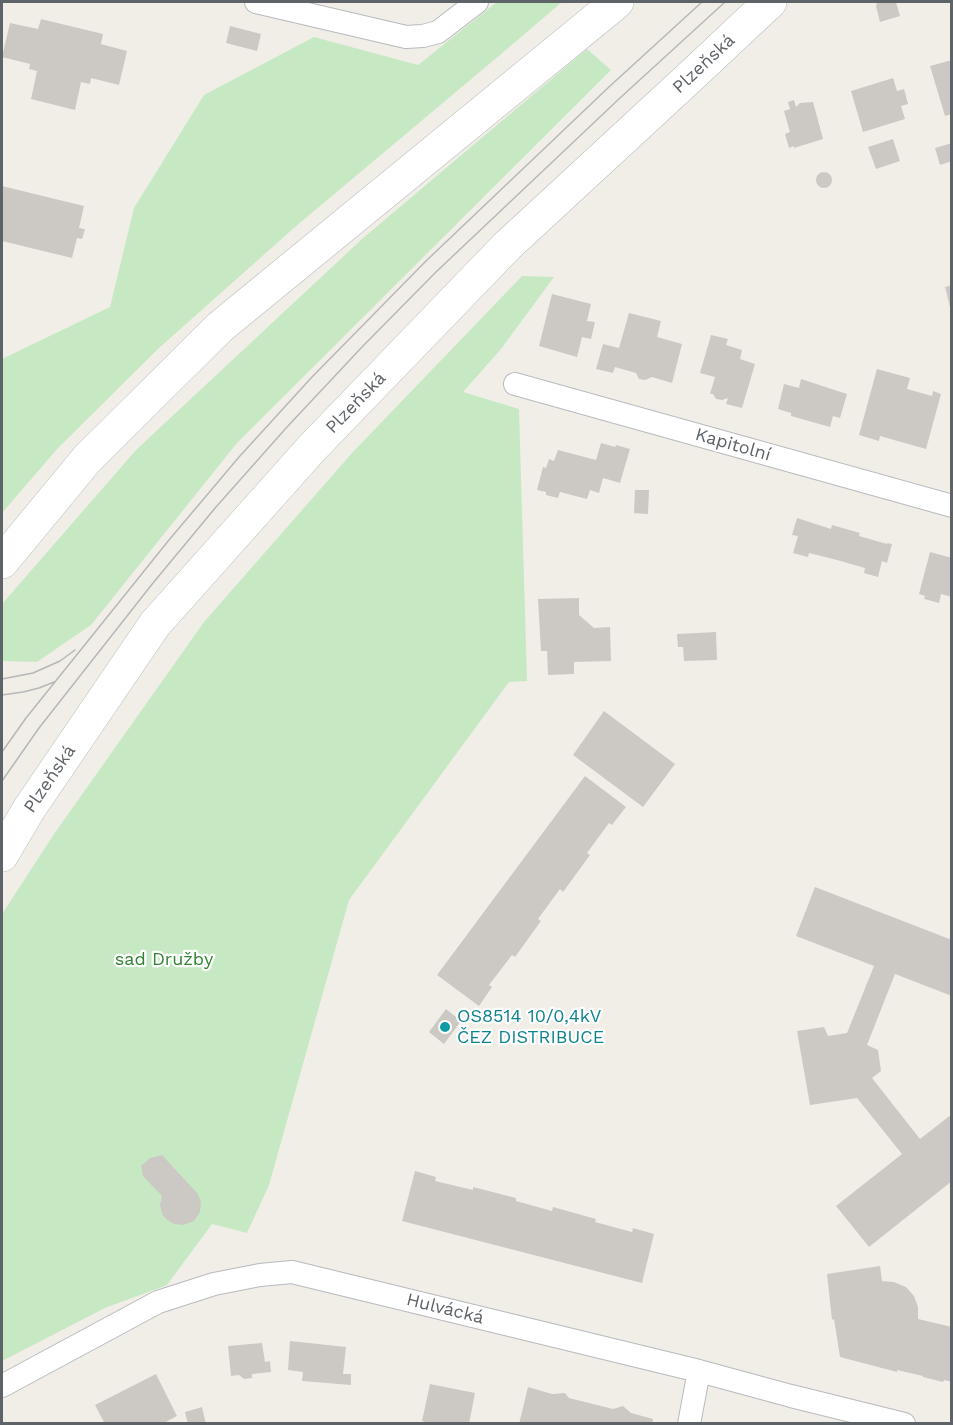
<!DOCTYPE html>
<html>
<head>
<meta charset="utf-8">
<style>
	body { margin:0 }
	#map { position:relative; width:953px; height:1425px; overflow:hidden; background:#f1eee7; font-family:"Work Sans",sans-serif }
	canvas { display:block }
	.frame { position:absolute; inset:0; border:3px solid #5e6368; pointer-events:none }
</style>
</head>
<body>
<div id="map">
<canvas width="953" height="1425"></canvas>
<div class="frame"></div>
</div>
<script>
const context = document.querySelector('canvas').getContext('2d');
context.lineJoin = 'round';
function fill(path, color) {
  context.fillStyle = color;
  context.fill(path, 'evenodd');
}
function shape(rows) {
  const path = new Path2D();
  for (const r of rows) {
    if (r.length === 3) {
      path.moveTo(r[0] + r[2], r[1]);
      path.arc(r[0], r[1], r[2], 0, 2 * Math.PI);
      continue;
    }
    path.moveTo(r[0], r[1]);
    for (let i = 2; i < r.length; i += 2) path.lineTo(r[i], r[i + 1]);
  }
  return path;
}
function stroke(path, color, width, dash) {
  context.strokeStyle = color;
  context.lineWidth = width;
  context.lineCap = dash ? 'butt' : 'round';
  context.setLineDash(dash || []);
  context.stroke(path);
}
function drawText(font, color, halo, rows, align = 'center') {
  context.font = font + ' "Work Sans",sans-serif';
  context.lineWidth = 4.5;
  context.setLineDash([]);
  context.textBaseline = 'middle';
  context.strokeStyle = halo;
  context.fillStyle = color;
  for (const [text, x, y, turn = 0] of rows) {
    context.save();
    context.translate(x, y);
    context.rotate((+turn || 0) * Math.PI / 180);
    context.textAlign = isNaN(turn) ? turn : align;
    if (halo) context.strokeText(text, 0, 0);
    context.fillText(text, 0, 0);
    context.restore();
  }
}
const green = shape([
	[497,2,562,2,500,55,295,227,159,348,58,448,2,513,2,359,110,307,134,208,204,95,314,37,418,65],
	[587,49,611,70,237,443,91,625,37,662,2,661,2,604,136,450,362,239],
	[522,276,554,277,501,349,463,392,519,409,527,681,509,682,349,900,269,1185,247,1233,212,1224,167,1285,105,1308,2,1361,2,914,54,834,204,622,352,453]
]);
const building = shape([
	[882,2,896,2,900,16,880,22,876,6,877,3],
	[41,19,103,34,101,44,127,51,119,85,91,78,90,84,81,82,75,110,31,99,37,71,29,69,30,64,2,57,10,23,38,29],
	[230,26,261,34,257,51,226,43],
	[952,60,952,114,945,116,930,66],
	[893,78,897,91,904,89,908,104,901,106,905,119,863,132,851,91],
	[794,100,796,107,800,103,813,102,823,139,794,148,794,146,789,148,785,134,790,132,784,111,790,109,788,102],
	[893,139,900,161,876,169,868,147],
	[952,143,952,161,940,165,935,148],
	[824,180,8],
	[2,186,84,206,79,228,85,229,82,239,77,238,72,258,2,241],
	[952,285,952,310,951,311,945,287],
	[552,294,591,304,587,321,595,322,591,339,582,337,577,357,539,346],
	[629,313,661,321,657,337,682,344,672,383,652,377,645,380,639,379,636,373,615,367,613,373,596,369,603,344,619,348],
	[711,335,728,339,726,345,742,350,740,359,755,364,742,408,726,404,728,398,722,400,716,399,713,394,710,394,715,377,700,373],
	[877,369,910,378,907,389,932,396,933,391,941,394,926,449,880,436,879,441,859,435],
	[801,379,847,394,840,418,833,416,830,427,791,416,791,413,778,409,784,384,799,388],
	[601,443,615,447,616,445,630,449,620,483,603,478,599,493,590,490,587,499,560,492,558,498,546,495,546,492,537,490,543,467,546,468,549,459,554,461,558,450,596,460],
	[635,490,649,490,648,514,634,513],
	[797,518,831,529,832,525,860,533,859,536,887,544,887,543,892,544,887,563,882,561,878,577,864,573,865,568,837,560,809,553,808,557,793,553,798,536,792,535],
	[930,552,952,558,952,597,941,594,939,603,924,599,925,596,919,594],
	[579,598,579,615,594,628,610,627,611,661,574,662,574,674,548,675,547,651,541,651,538,599],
	[716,632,717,660,684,661,683,647,678,647,677,634],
	[604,711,675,764,643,807,573,755],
	[585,776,626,807,612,825,609,823,587,853,590,855,563,892,560,889,538,919,541,921,515,957,512,955,489,985,492,987,479,1006,437,975],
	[815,887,952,940,952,996,895,974,867,1045,878,1050,881,1071,872,1078,920,1139,952,1114,952,1181,869,1247,836,1206,902,1154,857,1098,810,1105,797,1031,824,1027,828,1036,847,1033,874,966,796,936],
	[446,1009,461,1021,444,1044,429,1032],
	[162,1155,198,1194,201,1202,200,1212,194,1221,183,1225,174,1224,166,1219,162,1214,160,1205,162,1196,143,1176,141,1166,150,1158],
	[415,1171,436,1177,435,1181,473,1190,473,1187,516,1198,516,1201,552,1211,553,1207,596,1219,595,1222,632,1232,633,1228,654,1234,642,1283,402,1221],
	[880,1266,882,1281,894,1282,906,1287,914,1296,918,1307,918,1319,952,1327,952,1382,944,1380,943,1382,923,1377,923,1376,897,1370,897,1372,840,1357,834,1319,832,1320,827,1274],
	[290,1341,346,1347,343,1374,351,1374,351,1385,302,1381,303,1372,288,1370],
	[262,1343,265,1362,270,1361,271,1372,252,1374,252,1378,244,1379,239,1375,231,1376,228,1346],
	[156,1374,177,1416,162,1424,105,1424,95,1405],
	[430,1384,475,1393,469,1424,432,1424,422,1421],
	[528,1387,552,1394,565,1393,569,1398,613,1409,623,1406,631,1413,653,1419,652,1424,519,1424],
	[202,1407,206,1424,188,1424,185,1412]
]);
const minor = shape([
	[256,2,406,37,423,36,438,32,477,2],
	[515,384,952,506],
	[2,1386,158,1302,214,1284,260,1275,292,1272,699,1371,791,1396,904,1424],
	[689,1424,699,1371]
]);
const secondary = shape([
	[2,562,87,459,220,327,617,2],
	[2,855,29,809,155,624,312,448,507,246,690,77,770,2]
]);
const tram = shape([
	[2,679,33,673,60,661,75,650],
	[2,695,23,692,39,688,54,682],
	[2,752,26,718,169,540,239,457,312,377,426,261,610,86,702,2],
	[2,781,39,728,153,583,216,507,287,427,362,347,436,272,620,98,725,2]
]);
const markers = [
	[445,1027,6,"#0f9aa8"]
];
const streetNames = [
	["Plzeňská",704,64,-43],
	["Plzeňská",356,403,-46],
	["Kapitolní",733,445,16],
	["Plzeňská",50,779,-56],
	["Hulvácká",445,1309,14]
];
const parkNames = [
	["sad Družby",164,960]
];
const cultureNames = [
	["OS8514 10/0,4kV",457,1017],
	["ČEZ DISTRIBUCE",457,1038]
];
fill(green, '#c6e9c4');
fill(building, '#ccc9c4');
stroke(minor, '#b7babe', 24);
stroke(secondary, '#b8bcc1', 34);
stroke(minor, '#fff', 22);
stroke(secondary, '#fff', 33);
stroke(tram, '#b6b7b8', 1.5);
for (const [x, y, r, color] of markers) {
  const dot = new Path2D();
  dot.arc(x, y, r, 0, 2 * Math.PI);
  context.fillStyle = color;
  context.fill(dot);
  stroke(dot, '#fff', 2);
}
drawText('18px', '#5e6368', '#fff', streetNames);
drawText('18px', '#338232', '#fff', parkNames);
drawText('18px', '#0d838f', '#fff', cultureNames, 'left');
</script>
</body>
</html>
